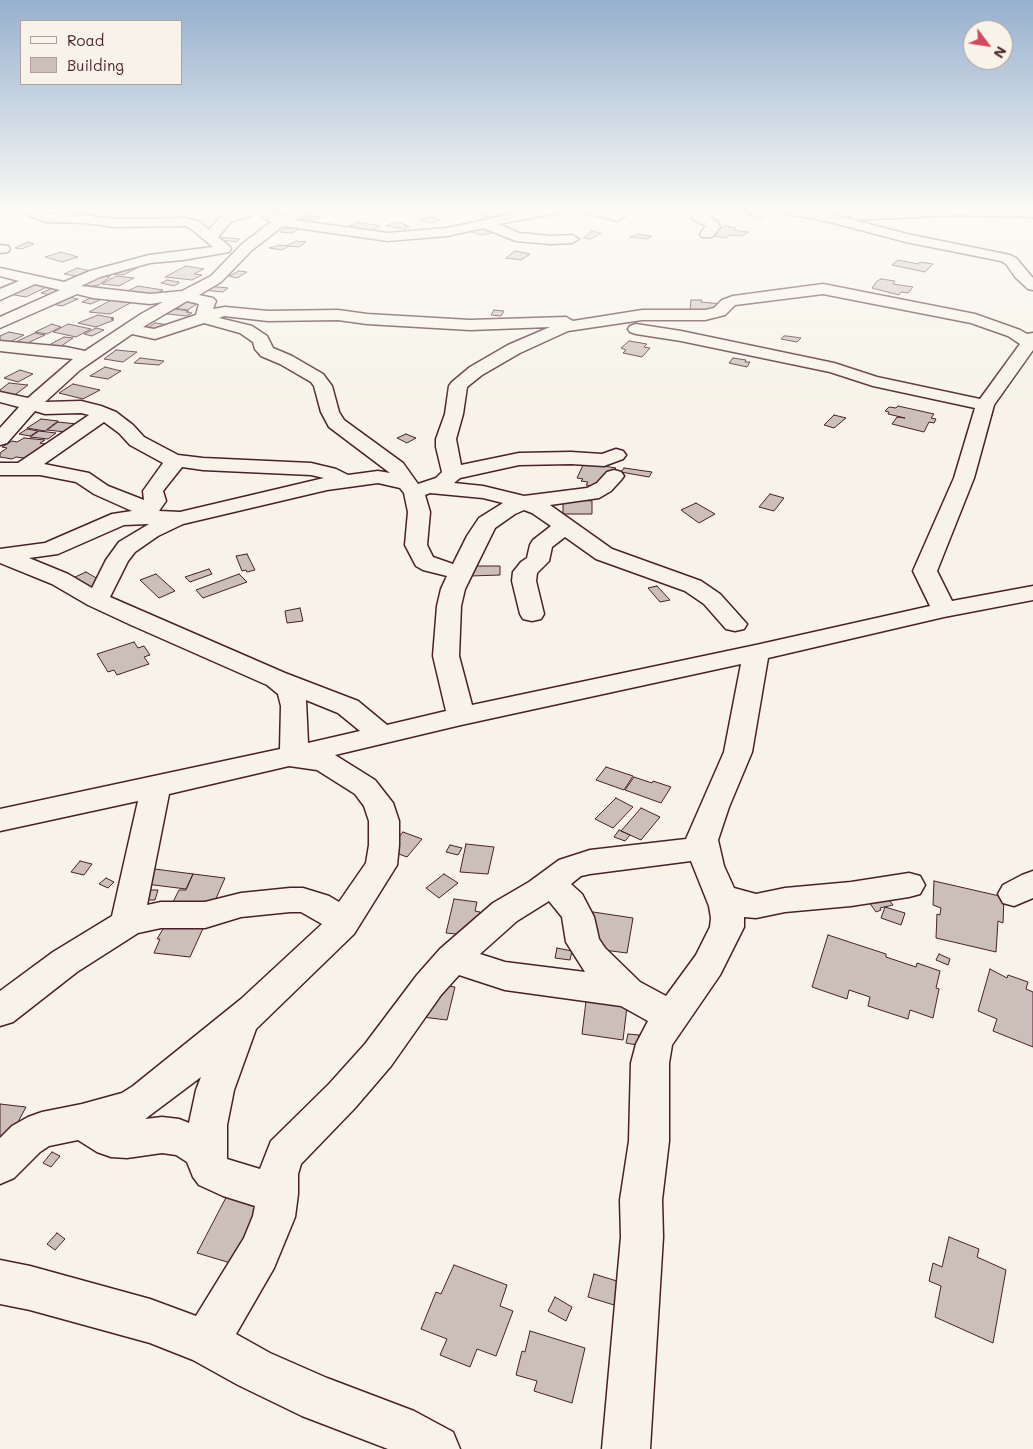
<!DOCTYPE html>
<html>
<head>
<meta charset="utf-8">
<style>
	body { margin:0 }
	#map { position:relative; width:1033px; height:1449px; overflow:hidden; background:#f7f3e8; font-family:Mali,sans-serif }
	canvas { display:block }
	.legend { position:absolute; left:20px; top:20px; width:162px; height:65px; box-sizing:border-box; background:#f7f3e8; border:1px solid #b29e9c; margin:0; padding:6px 9px; list-style:none; font-size:15px; color:#4a1f2b }
	.legend li { display:flex; align-items:center; gap:10px; height:25px }
	.legend b { width:25px; border:1px solid #b29e9c }
	.north { position:absolute; left:963px; top:20px; width:50px; height:50px; box-sizing:border-box; background:#f7f3e8; border:1px solid #b29e9c; border-radius:50%; rotate:121deg; font-size:14px; font-weight:700; line-height:20px; text-align:center; color:#4a1f2b }
	.north::after { content:''; display:block; margin:auto; width:18px; height:22px; background:#d1495b; clip-path:polygon(50% 0,100% 100%,50% 72%,0 100%) }
</style>
</head>
<body>
<div id="map">
<canvas width="1033" height="1449"></canvas>
<ul class="legend">
<li><b style="height:6px;background:#f7f3e8"></b>Road</li>
<li><b style="height:14px;background:#ccbfb9"></b>Building</li>
</ul>
<div class="north">N</div>
</div>
<script>
const context = document.querySelector('canvas').getContext('2d');
context.lineJoin = 'round';
function fill(path, color) {
  context.fillStyle = color;
  context.fill(path, 'evenodd');
}
function shape(rows) {
  const path = new Path2D();
  for (const r of rows) {
    path.moveTo(r[0], r[1]);
    for (let i = 2; i < r.length; i += 2) path.lineTo(r[i], r[i + 1]);
  }
  return path;
}
function stroke(path, color, width, dash) {
  context.strokeStyle = color;
  context.lineWidth = width;
  context.lineCap = dash ? 'butt' : 'round';
  context.setLineDash(dash || []);
  context.stroke(path);
}
const building = shape([
	[519,209,524,211,511,214,503,210,519,209],
	[755,209,765,210,773,212,762,219,747,215,751,213,748,213,750,211,755,209],
	[493,210,502,214,489,218,480,214,493,210],
	[310,216,320,217,311,222,298,221,310,216],
	[432,217,441,220,429,223,420,219,432,217],
	[359,222,380,226,372,231,349,226,359,222],
	[394,222,407,225,404,226,409,227,405,229,386,226,394,222],
	[725,226,736,228,734,230,749,232,741,236,730,235,726,238,714,236,717,234,715,233,717,230,725,226],
	[481,227,496,232,481,235,471,232,481,227],
	[287,228,291,228,299,229,292,233,280,232,287,228],
	[592,231,601,233,591,239,583,238,592,231],
	[638,234,652,236,647,239,630,237,638,234],
	[219,237,240,239,236,242,214,239,219,237],
	[296,241,306,242,299,247,287,246,296,241],
	[28,242,34,244,22,249,15,248,28,242],
	[280,245,289,246,282,250,269,248,280,245],
	[515,251,530,254,521,260,506,258,515,251],
	[61,252,78,257,62,262,45,257,61,252],
	[898,260,918,264,920,262,933,264,925,272,892,265,898,260],
	[186,266,204,269,194,274,202,275,192,280,165,277,186,266],
	[127,267,137,268,123,275,114,274,127,267],
	[77,268,96,272,81,277,64,274,77,268],
	[239,271,247,272,237,278,229,276,239,271],
	[95,274,110,277,99,285,86,287,75,285,95,274],
	[116,276,134,278,119,286,102,284,116,276],
	[881,279,895,281,893,284,913,287,908,293,901,292,899,295,872,288,877,281,881,279],
	[167,280,179,282,179,283,174,286,161,283,167,280],
	[34,282,51,285,26,297,9,294,34,282],
	[138,286,163,290,152,297,125,292,138,286],
	[208,286,228,288,223,292,202,290,208,286],
	[55,287,67,291,56,296,41,293,55,287],
	[97,295,106,297,91,304,82,302,97,295],
	[64,296,78,299,62,306,48,303,64,296],
	[115,298,134,301,110,314,89,312,115,298],
	[691,300,702,300,701,302,722,304,716,312,690,310,691,300],
	[186,301,199,303,187,310,175,308,186,301],
	[174,309,189,311,186,312,192,313,187,316,167,314,174,309],
	[494,310,504,311,501,316,491,315,494,310],
	[98,315,114,318,111,319,114,320,96,327,78,323,98,315],
	[155,323,170,325,158,333,143,331,155,323],
	[52,324,61,327,47,334,35,332,52,324],
	[68,324,91,329,76,337,53,332,68,324],
	[96,328,104,330,92,336,84,334,96,328],
	[9,332,24,335,8,343,0,342,0,336,9,332],
	[35,333,45,335,21,346,11,344,35,333],
	[784,336,787,336,801,338,797,342,781,339,784,336],
	[64,337,73,338,60,347,49,345,64,337],
	[629,341,647,344,644,347,650,348,642,357,623,353,626,350,621,348,629,341],
	[116,350,137,352,123,362,104,359,116,350],
	[140,358,164,361,159,365,134,363,140,358],
	[733,358,746,360,745,362,750,362,747,367,729,363,733,358],
	[105,367,121,371,108,379,90,376,105,367],
	[20,370,33,374,18,382,4,378,20,370],
	[9,383,28,385,12,397,0,395,0,390,9,383],
	[73,384,100,390,83,399,59,393,73,384],
	[898,406,934,414,931,418,936,419,934,423,929,422,924,432,892,424,897,417,905,418,888,414,889,412,885,411,889,407,896,408,898,406],
	[834,415,846,418,834,428,824,425,834,415],
	[41,419,58,421,45,431,27,428,41,419],
	[58,422,77,424,66,432,47,430,58,422],
	[27,429,38,431,30,436,19,434,27,429],
	[39,431,56,433,48,439,30,437,39,431],
	[406,434,416,438,407,443,397,438,406,434],
	[24,438,45,440,40,443,46,444,24,458,16,457,12,459,0,457,0,453,7,448,2,447,12,441,17,442,24,438],
	[585,461,598,465,616,468,600,488,586,485,588,482,581,481,583,479,577,478,585,461],
	[624,468,652,472,649,477,621,472,624,468],
	[770,494,784,498,774,511,759,507,770,494],
	[563,499,592,501,592,514,563,514,563,499],
	[696,503,715,514,699,523,681,510,696,503],
	[247,554,255,570,247,572,246,570,242,571,236,556,247,554],
	[470,566,500,566,500,575,470,576,470,566],
	[209,569,212,574,190,582,185,577,209,569],
	[86,572,105,583,93,589,73,578,86,572],
	[156,574,175,591,159,598,140,580,156,574],
	[239,574,247,582,203,598,196,590,239,574],
	[657,586,670,600,660,602,648,588,657,586],
	[300,608,303,621,287,623,285,611,300,608],
	[134,642,138,648,144,646,150,655,144,657,149,664,117,675,114,670,108,672,97,654,134,642],
	[606,767,633,776,624,790,596,780,606,767],
	[634,777,652,783,653,781,671,787,661,803,625,790,634,777],
	[616,798,633,807,613,828,595,819,616,798],
	[641,808,660,817,641,840,621,831,641,808],
	[619,830,630,835,625,841,614,837,619,830],
	[403,832,422,839,407,857,388,850,403,832],
	[466,844,494,847,488,874,460,872,466,844],
	[450,845,462,848,458,855,446,852,450,845],
	[80,861,92,864,84,875,71,872,80,861],
	[147,868,193,874,186,889,138,883,147,868],
	[193,874,225,878,211,910,171,906,179,890,186,890,193,874],
	[444,874,458,883,439,898,426,888,444,874],
	[106,878,114,882,108,888,99,884,106,878],
	[934,881,1004,897,1003,923,998,921,996,952,936,938,937,914,940,915,941,908,933,905,934,881],
	[144,890,158,890,155,900,140,900,144,890],
	[886,896,893,905,880,908,881,910,876,912,869,902,886,896],
	[454,899,477,902,475,911,480,912,475,936,446,933,454,899],
	[885,907,905,913,901,925,881,918,885,907],
	[593,912,633,918,627,953,588,948,593,912],
	[206,922,190,957,154,953,160,939,157,939,166,924,206,922],
	[828,935,886,954,886,957,916,967,917,963,940,971,936,988,939,989,933,1018,910,1010,908,1019,868,1006,870,997,849,990,847,999,812,987,828,935],
	[557,948,572,951,570,960,555,958,557,948],
	[939,954,950,959,948,965,936,960,939,954],
	[990,969,1007,978,1008,975,1028,982,1026,989,1033,992,1033,1047,993,1031,997,1019,978,1011,990,969],
	[431,984,455,987,447,1020,422,1017,431,984],
	[587,993,628,998,623,1040,582,1034,587,993],
	[628,1034,639,1035,637,1045,626,1043,628,1034],
	[0,1104,26,1107,0,1156,0,1104],
	[52,1152,60,1156,51,1167,43,1163,52,1152],
	[231,1188,275,1201,244,1267,197,1253,231,1188],
	[57,1233,65,1239,55,1250,47,1244,57,1233],
	[949,1237,979,1249,977,1257,1006,1270,993,1343,935,1317,941,1286,929,1281,933,1263,942,1267,949,1237],
	[454,1265,507,1285,500,1306,513,1311,496,1356,477,1349,470,1367,440,1355,447,1339,421,1329,436,1292,441,1294,454,1265],
	[594,1274,620,1282,614,1305,588,1297,594,1274],
	[555,1297,572,1307,566,1321,548,1311,555,1297],
	[530,1331,585,1348,572,1403,534,1391,537,1381,516,1375,522,1351,525,1352,530,1331]
]);
const street = shape([
	[18,209,38,209,47,214,86,215,115,219,186,218,200,222,209,230,222,215,247,209,267,209,280,217,297,209,312,209,311,212,294,220,388,233,447,228,537,209,565,209,564,212,559,213,498,224,519,233,551,236,572,235,579,239,572,243,551,244,516,241,483,228,447,236,388,241,283,226,252,250,221,282,199,295,213,298,216,301,213,309,225,307,268,311,338,310,367,314,470,320,566,317,573,321,642,310,705,310,714,308,722,300,733,296,823,284,975,314,1020,330,1027,334,1033,333,1033,350,994,405,974,478,937,571,952,601,1033,586,1033,600,944,617,768,658,752,752,729,807,718,840,724,866,734,888,756,894,785,888,851,882,909,873,920,876,925,885,920,894,909,897,851,906,785,912,756,918,744,917,744,927,720,975,672,1045,669,1063,669,1141,662,1200,663,1237,650,1449,602,1449,621,1237,620,1200,629,1141,631,1063,636,1044,648,1021,621,1006,505,990,459,975,441,995,391,1066,355,1108,301,1164,298,1174,298,1194,295,1217,274,1268,236,1334,270,1353,327,1378,414,1411,453,1432,460,1449,388,1449,302,1416,238,1385,193,1360,150,1343,30,1310,0,1304,0,1260,30,1266,150,1299,196,1316,244,1238,253,1216,255,1206,223,1196,199,1185,193,1177,187,1162,176,1155,162,1153,127,1158,111,1157,97,1152,78,1140,49,1146,40,1152,14,1178,0,1184,0,1138,12,1126,28,1117,42,1112,82,1104,122,1093,133,1086,241,999,322,924,301,912,290,912,241,917,205,928,161,928,138,933,77,972,13,1022,0,1026,0,991,53,952,112,916,138,801,0,831,0,809,280,749,281,706,278,694,267,685,131,625,88,605,52,584,0,563,0,549,45,543,112,514,132,511,94,494,76,482,40,475,0,475,0,463,18,463,89,415,81,413,45,414,35,411,7,443,0,445,0,428,19,407,0,402,0,392,28,398,73,359,0,351,0,341,66,347,85,351,141,314,163,302,150,304,93,298,77,294,0,328,0,317,60,290,35,284,0,300,0,289,19,281,0,276,0,268,64,282,90,271,149,255,213,247,190,228,185,226,115,227,86,223,46,222,19,212,18,209],
	[257,214,271,222,242,244,211,276,182,291,150,294,81,286,100,277,150,263,183,260,229,252,231,249,229,246,218,237,232,221,257,214],
	[823,294,971,323,1008,336,1020,344,980,399,877,377,834,363,681,331,636,324,630,326,628,329,630,332,636,334,681,341,830,372,873,386,975,408,954,478,913,571,930,606,756,645,472,705,459,656,461,606,465,589,495,528,515,514,524,510,532,513,551,526,533,540,530,545,527,558,521,562,513,572,512,581,520,614,523,619,532,621,541,619,544,614,536,581,537,573,549,561,552,547,565,537,596,559,685,591,704,604,726,629,735,631,744,629,747,624,720,594,701,581,612,549,550,505,599,498,611,491,621,480,624,476,621,472,614,470,607,472,597,483,587,488,524,496,483,486,454,483,460,478,519,465,571,464,604,466,623,459,626,455,623,451,616,449,602,454,571,452,519,453,461,465,456,439,463,414,467,387,482,375,520,353,568,331,642,320,705,320,725,315,735,305,823,294],
	[187,301,199,304,196,315,154,329,143,327,187,301],
	[224,316,268,321,338,320,367,324,470,330,550,327,508,345,470,367,452,382,449,386,445,414,436,439,436,447,442,472,436,478,418,484,403,463,344,420,339,412,332,386,323,374,292,356,273,348,267,336,252,326,219,318,224,316],
	[204,323,240,333,253,342,255,349,261,356,280,364,311,382,314,386,321,412,329,427,390,473,378,471,348,475,336,469,311,463,203,458,178,455,144,437,133,425,116,412,101,406,81,401,45,402,80,370,132,334,155,339,204,323],
	[104,422,119,433,130,445,163,463,143,491,144,500,108,486,89,473,44,464,104,422],
	[182,467,203,470,311,475,324,478,180,512,159,511,166,501,163,491,182,467],
	[378,483,400,488,404,493,408,512,405,545,416,566,423,570,447,576,441,589,437,606,433,656,446,711,387,725,358,701,285,673,110,597,128,561,135,552,158,536,183,524,327,490,378,483],
	[430,493,483,498,503,503,479,518,467,536,453,564,433,557,427,545,430,512,425,495,430,493],
	[149,524,119,542,106,560,92,588,68,574,29,558,58,554,124,525,149,524],
	[741,664,724,752,686,839,590,850,559,860,529,882,493,903,440,949,417,975,365,1044,329,1084,271,1141,260,1169,227,1159,227,1125,234,1090,256,1029,354,934,397,865,399,845,399,821,393,803,375,780,335,755,461,725,741,664],
	[306,700,338,713,360,731,308,743,306,700],
	[289,766,317,770,355,794,364,806,369,821,369,845,366,863,339,902,329,896,303,888,290,888,241,893,205,902,161,902,147,905,169,794,289,766],
	[691,861,709,906,711,918,710,927,696,955,666,996,640,982,605,948,599,939,594,917,582,894,571,884,581,876,590,874,691,861],
	[549,901,562,917,566,942,585,972,505,962,480,954,517,921,549,901],
	[201,1077,196,1090,189,1123,179,1119,162,1117,145,1119,201,1077],
	[582,209,601,209,622,214,624,217,617,221,583,212,582,209],
	[690,209,702,209,704,214,717,221,720,227,712,237,702,237,700,234,706,226,692,219,690,209],
	[778,209,802,209,831,214,907,234,1010,255,1016,258,1033,278,1033,290,1028,289,1016,278,1006,264,1001,261,906,242,830,222,779,212,778,209],
	[925,209,1033,209,1033,217,955,215,855,220,849,216,855,212,925,209],
	[0,245,8,246,10,249,8,252,0,253,0,245],
	[1033,871,1033,898,1014,906,1003,903,998,894,1003,885,1022,875,1033,871]
]);
fill(building, '#ccbfb9');
stroke(building, '#4a1f2b', 1);
stroke(street, '#4a1f2b', 3);
fill(street, '#f7f3e8');
const sky = context.createLinearGradient(0, 0, 0, 412);
sky.addColorStop(0, '#96b0ce');
sky.addColorStop(0.51, '#fbfaf5');
sky.addColorStop(1, '#fbfaf500');
context.fillStyle = sky;
context.fillRect(0, 0, 1033, 412);
</script>
</body>
</html>
